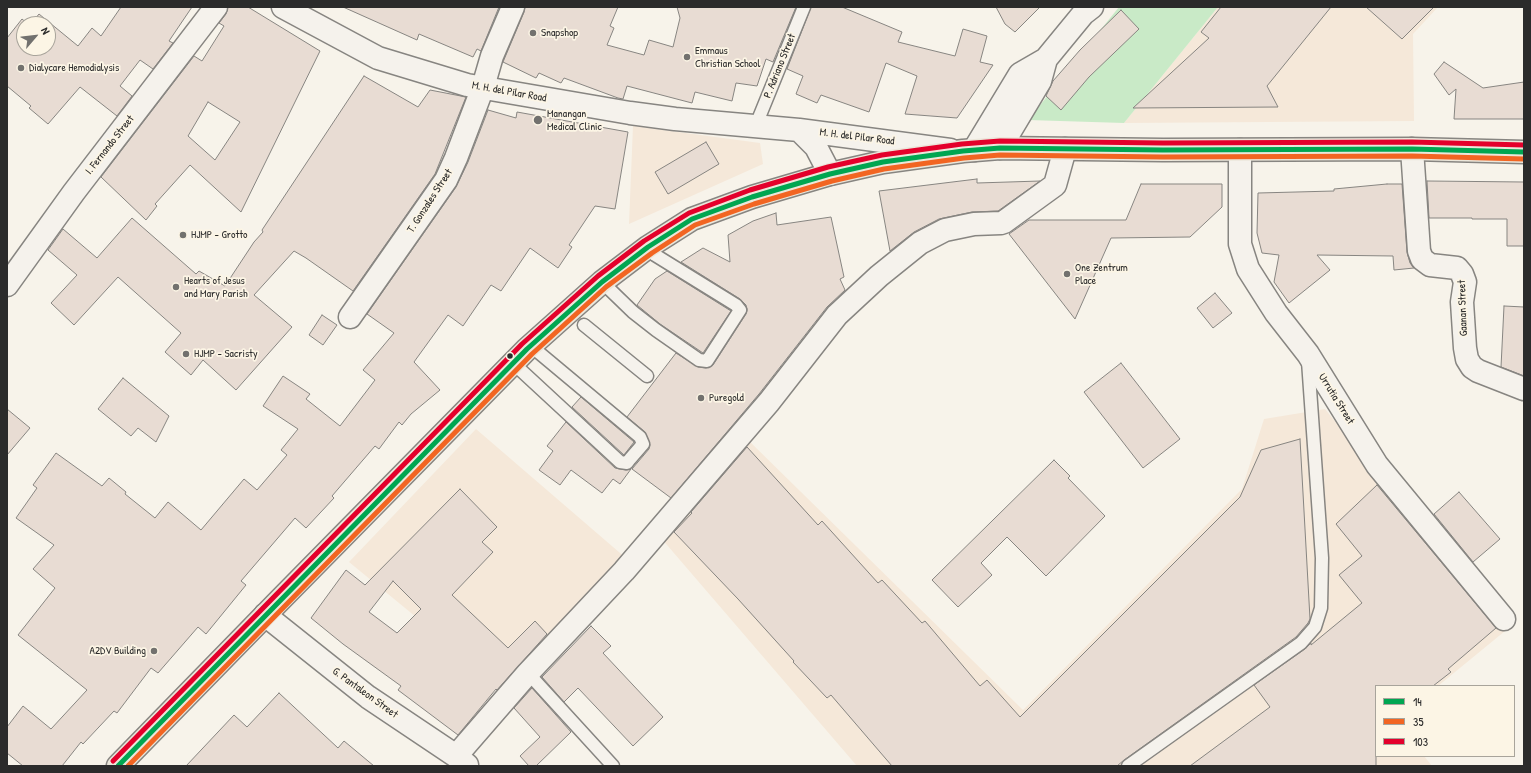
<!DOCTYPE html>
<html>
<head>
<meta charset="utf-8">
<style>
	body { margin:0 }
	#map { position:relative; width:1531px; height:773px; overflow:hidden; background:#f7f3ea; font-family:"Patrick Hand",sans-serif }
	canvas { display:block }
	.frame { position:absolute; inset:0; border:8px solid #2b2b2b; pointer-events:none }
	.legend { position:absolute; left:1375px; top:685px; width:140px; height:72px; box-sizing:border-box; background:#fcf5e5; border:1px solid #a8a49b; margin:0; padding:5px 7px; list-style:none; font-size:12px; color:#2b2b2b }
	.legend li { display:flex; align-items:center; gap:8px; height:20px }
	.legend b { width:20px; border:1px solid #a8a49b }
	.north { position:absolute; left:16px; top:16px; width:40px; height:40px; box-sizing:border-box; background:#fcf5e5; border:1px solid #a8a49b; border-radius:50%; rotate:62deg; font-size:11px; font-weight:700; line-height:16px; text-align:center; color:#2b2b2b }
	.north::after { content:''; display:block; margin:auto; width:14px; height:18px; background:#72716e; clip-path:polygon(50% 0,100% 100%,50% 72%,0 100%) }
</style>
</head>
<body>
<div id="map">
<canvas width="1531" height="773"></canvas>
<div class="frame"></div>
<ul class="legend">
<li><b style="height:5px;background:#00a651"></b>14</li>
<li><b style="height:5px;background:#f26522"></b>35</li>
<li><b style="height:5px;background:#e4002b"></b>103</li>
</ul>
<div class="north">N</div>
</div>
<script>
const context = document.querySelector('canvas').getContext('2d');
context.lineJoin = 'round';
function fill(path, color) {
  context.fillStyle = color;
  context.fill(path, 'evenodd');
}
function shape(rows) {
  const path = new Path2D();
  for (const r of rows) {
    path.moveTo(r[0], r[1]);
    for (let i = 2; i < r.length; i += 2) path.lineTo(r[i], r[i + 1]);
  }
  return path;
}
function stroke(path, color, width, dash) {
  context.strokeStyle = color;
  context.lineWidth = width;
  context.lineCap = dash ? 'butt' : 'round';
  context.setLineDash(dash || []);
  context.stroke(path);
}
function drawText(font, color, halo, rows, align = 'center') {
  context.font = font + ' "Patrick Hand",sans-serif';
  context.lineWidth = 3.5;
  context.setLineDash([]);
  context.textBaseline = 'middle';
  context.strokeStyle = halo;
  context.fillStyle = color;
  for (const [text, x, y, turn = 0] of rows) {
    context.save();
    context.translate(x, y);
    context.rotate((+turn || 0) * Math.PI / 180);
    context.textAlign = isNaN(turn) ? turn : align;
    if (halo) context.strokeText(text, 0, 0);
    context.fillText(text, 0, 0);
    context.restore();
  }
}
const built = shape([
	[1218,7,1438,7,1413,34,1414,121,1124,123],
	[633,126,760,143,763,164,629,224],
	[1325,409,1505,631,1438,686,1376,686,1376,756,1424,756,1432,766,857,766,661,538,745,437,1023,710,1242,489,1264,419],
	[476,429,627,559,505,690,349,562]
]);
const green = shape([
	[1119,7,1218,7,1124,123,1028,120]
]);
const building = shape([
	[121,7,192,7,169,41,173,43,153,69,140,60,120,86,132,96,117,116,80,87,48,124,29,108,31,106,7,86,7,38,22,19,28,24,24,24,24,48,48,48,48,24,31,24,39,14,78,46,92,28,101,36,121,7],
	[228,7,248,7,320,51,241,212,190,165,155,204,157,206,146,220,101,177,194,56,202,61,224,26,219,23,226,14,228,7],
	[208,102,240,122,215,160,188,136,208,102],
	[343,7,499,7,481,51,477,49,473,57,419,34,417,40,343,7],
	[525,7,618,7,610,26,614,28,607,45,644,55,649,40,673,47,680,18,677,7,796,7,773,62,766,59,757,86,736,83,732,101,695,92,692,103,627,86,623,99,618,98,564,78,561,83,539,73,536,78,503,62,524,12,525,7],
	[811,7,842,7,902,32,898,42,955,56,963,29,987,36,980,62,993,65,957,118,905,114,917,76,886,63,869,112,821,95,817,103,796,94,803,76,787,69,811,7],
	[996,7,1040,7,1015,32,1005,24,996,7],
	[1221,7,1331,7,1267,86,1278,107,1133,108,1209,38,1201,32,1221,7],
	[1366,7,1434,7,1402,39,1366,7],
	[1121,10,1139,29,1089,77,1061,110,1046,96,1053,81,1080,50,1121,10],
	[1444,62,1483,88,1524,82,1524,119,1454,119,1456,89,1449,95,1434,74,1444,62],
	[364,76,418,107,430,90,466,97,435,174,353,291,306,258,294,251,254,295,292,327,236,390,203,360,191,375,165,352,181,333,118,277,74,325,51,303,77,275,48,250,63,229,97,258,132,218,196,274,199,271,225,286,254,242,263,232,262,230,364,76],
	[488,110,516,118,517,112,628,132,615,209,595,206,569,245,572,247,558,268,530,248,501,291,491,285,463,326,448,315,414,362,440,390,411,414,402,425,399,422,379,449,375,446,332,496,334,498,306,528,295,518,241,581,246,585,206,634,198,627,158,673,151,668,117,713,114,711,83,744,81,742,62,766,23,766,7,753,7,727,23,706,51,729,87,690,18,635,55,588,33,569,54,545,16,518,37,488,33,485,56,453,102,486,109,478,126,492,125,494,155,518,168,502,201,530,244,479,257,490,287,455,281,450,298,429,263,406,283,376,310,394,306,399,340,426,375,380,363,370,394,333,367,314,456,187,468,162,488,110],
	[706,142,719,164,668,194,655,172,706,142],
	[977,179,977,183,1040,181,998,211,972,212,939,219,914,232,890,251,879,191,977,179],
	[1427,181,1524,182,1524,246,1507,246,1507,219,1472,219,1472,218,1429,218,1427,181],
	[1141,184,1222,184,1222,207,1190,237,1111,238,1075,319,1009,234,1029,220,1126,220,1141,184],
	[1387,184,1402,184,1407,252,1410,263,1414,268,1394,270,1393,256,1317,255,1330,270,1289,303,1274,282,1279,255,1262,253,1257,233,1258,193,1334,191,1334,189,1387,184],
	[776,213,777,225,831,217,844,277,840,279,845,290,827,307,759,394,671,498,632,469,649,449,650,445,645,432,627,417,676,353,698,367,706,368,713,365,746,314,747,310,746,305,740,299,681,262,703,248,730,262,728,235,753,221,776,213],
	[667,271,731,311,703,353,660,324,637,305,655,279,667,271],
	[1215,293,1232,313,1213,328,1197,308,1215,293],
	[1504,306,1524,307,1524,376,1501,367,1504,306],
	[322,315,337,325,323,345,309,335,322,315],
	[1121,363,1180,439,1143,468,1084,392,1121,363],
	[123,378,169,416,156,442,138,428,131,436,98,409,123,378],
	[581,397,634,442,624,455,572,407,581,397],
	[7,409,30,428,7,455,7,409],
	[566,422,615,468,626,470,631,469,620,484,613,479,602,493,571,470,560,485,539,470,553,451,547,446,566,422],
	[1300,439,1310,619,1308,623,1296,637,1124,760,1117,766,892,766,831,695,827,698,793,662,794,661,738,599,674,532,692,513,691,512,747,447,818,525,822,521,878,583,882,580,922,623,925,621,980,686,987,680,1020,717,1240,497,1261,450,1300,439],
	[1054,460,1070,476,1068,478,1105,516,1046,576,1007,537,981,563,992,575,958,607,932,580,1054,460],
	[1377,485,1496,628,1448,669,1451,672,1433,686,1376,686,1376,766,1190,766,1270,707,1254,685,1305,649,1311,643,1311,645,1362,603,1339,575,1362,556,1336,524,1377,485],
	[460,489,497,527,482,542,493,552,452,595,508,648,535,621,547,634,497,690,496,689,458,735,398,690,401,686,343,644,311,618,346,570,365,585,460,489],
	[393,581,421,609,397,633,369,612,393,581],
	[1459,492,1500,539,1473,562,1434,514,1459,492],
	[591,626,611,646,603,653,663,717,633,746,578,688,564,702,542,677,591,626],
	[532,688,571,732,536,766,529,766,520,756,540,737,514,708,532,688],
	[279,693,338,748,344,741,374,766,186,766,234,715,247,727,279,693]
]);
const lane = shape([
	[756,125,804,7],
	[602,282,633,312,656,330,699,360,707,361,740,310,736,305,655,255,648,247],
	[584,325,647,376],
	[513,363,620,462,627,463,630,459,643,444,640,437,531,346],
	[528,673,613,766],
	[1128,766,1301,643,1315,627,1321,608,1322,558,1308,361]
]);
const street = shape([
	[1000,148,1040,81,1046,59],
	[1412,149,1419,251,1422,259,1430,265,1457,268,1462,274,1465,282,1462,302,1465,348,1467,359,1472,367,1478,371,1524,389],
	[974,150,1020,74,1046,59,1083,14,1092,7],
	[1240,150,1240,244,1248,269,1276,313,1308,354,1377,465,1504,619],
	[7,285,74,192,216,7],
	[350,317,446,180,456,158,483,87,492,56,513,7],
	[265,615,368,697,456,756,467,765],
	[456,756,528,673,624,571,769,402,837,315,879,276,920,243,945,230,974,224,1001,223,1004,222,1055,185,1065,149]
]);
const secondary = shape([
	[283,7,378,58,467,85,630,113,675,119,799,130,950,150],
	[799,130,816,147,830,174]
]);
const highway = shape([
	[118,766,277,603,527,349,602,282,648,247,692,219,752,197,830,174,883,162,963,151,1000,148,1163,150,1412,149,1524,152]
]);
const bus1 = shape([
	[118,766,527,349,602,282,648,247,692,219,752,197,830,174,883,162,963,151,1000,148,1163,150,1412,149,1524,152]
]);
const bus2 = shape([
	[128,766,532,354,606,287,652,253,695,225,754,204,832,181,884,169,964,158,1000,155,1163,157,1412,156,1524,159]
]);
const bus3 = shape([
	[113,761,522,344,598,276,644,241,689,213,750,190,828,167,882,155,962,144,1000,141,1163,143,1412,142,1524,145]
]);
const markers = [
	[533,33,4,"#72716e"],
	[687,57,4,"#72716e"],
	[21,68,4,"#72716e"],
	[538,120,5,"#72716e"],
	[183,235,4,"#72716e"],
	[1067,274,4,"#72716e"],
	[176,287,4,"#72716e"],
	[186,354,4,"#72716e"],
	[510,356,3.5,"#2b2b2b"],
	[701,398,4,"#72716e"],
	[154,651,4,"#72716e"]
];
const poiNames = [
	["Snapshop",541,33],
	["Emmaus",695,51],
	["Christian School",695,64],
	["Dialycare Hemodialysis",29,68],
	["Manangan",547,114],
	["Medical Clinic",547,127],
	["HJMP - Grotto",191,235],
	["One Zentrum",1075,268],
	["Place",1075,281],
	["Hearts of Jesus",184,281],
	["and Mary Parish",184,294],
	["HJMP - Sacristy",194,354],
	["Puregold",709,398],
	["A2DV Building",146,651,"right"]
];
const streetNames = [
	["P. Adriano Street",780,66,-68],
	["M. H. del Pilar Road",509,92,10],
	["M. H. del Pilar Road",857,137,7],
	["I. Fernando Street",110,145,-52],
	["T. Gonzales Street",430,201,-57],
	["Gaanan Street",1463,308,-92],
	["Urrutia Street",1336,399,58],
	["G. Pantaleon Street",365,693,36]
];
fill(built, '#f5e8d9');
fill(green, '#c9eac7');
fill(building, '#e8dcd3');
stroke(building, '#878581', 1);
stroke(lane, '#878581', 15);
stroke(street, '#878581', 25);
stroke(secondary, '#878581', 25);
stroke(highway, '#878581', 25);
stroke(lane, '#f5f2ec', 12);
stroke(street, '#f5f2ec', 22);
stroke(secondary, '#f5f2ec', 22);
stroke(highway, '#ebe6da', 22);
stroke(bus1, '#00a651', 5);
stroke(bus2, '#f26522', 5);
stroke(bus3, '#e4002b', 5);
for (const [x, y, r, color] of markers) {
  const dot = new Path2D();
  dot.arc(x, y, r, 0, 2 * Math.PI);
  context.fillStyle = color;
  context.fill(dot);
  stroke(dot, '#fcf5e5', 1.5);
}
drawText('11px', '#2b2b2b', '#fcf5e5', poiNames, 'left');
drawText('11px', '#2b2b2b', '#fcf5e5', streetNames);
</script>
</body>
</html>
